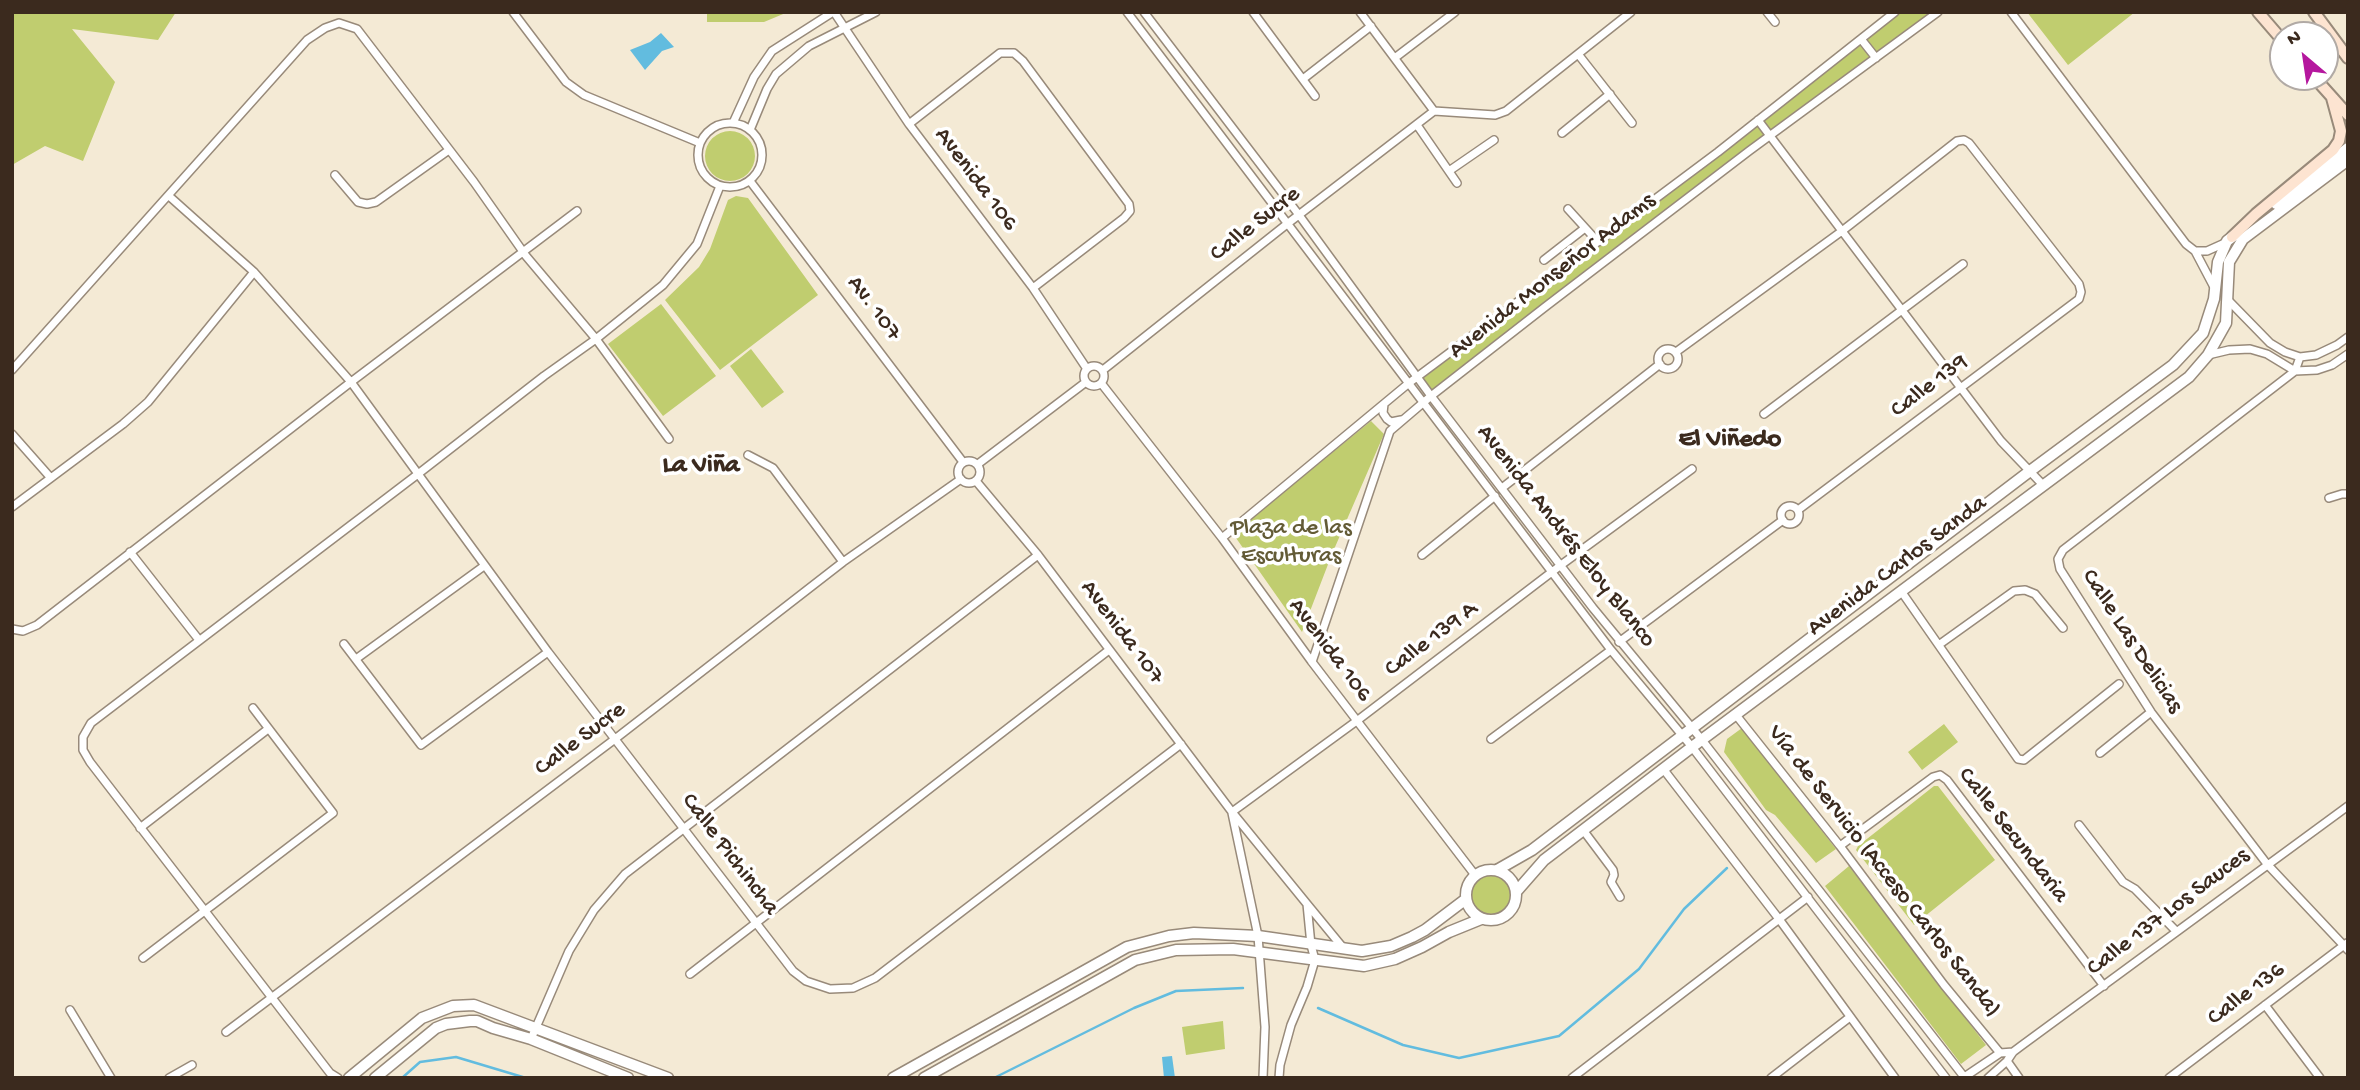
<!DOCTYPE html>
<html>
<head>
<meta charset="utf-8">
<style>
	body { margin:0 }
	#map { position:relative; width:2360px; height:1090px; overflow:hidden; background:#f4ead5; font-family:"Gochi Hand",sans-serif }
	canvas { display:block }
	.frame { position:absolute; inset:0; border:14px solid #3b2a1e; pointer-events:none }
	.north { position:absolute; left:2269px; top:21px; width:70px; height:70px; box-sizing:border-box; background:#fff; border:2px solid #b1aaa5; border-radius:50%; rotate:331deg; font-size:19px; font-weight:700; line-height:28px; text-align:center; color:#3b2a1e }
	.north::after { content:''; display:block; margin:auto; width:24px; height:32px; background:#b5179e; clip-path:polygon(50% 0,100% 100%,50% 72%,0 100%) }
</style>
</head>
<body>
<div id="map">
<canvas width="2360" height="1090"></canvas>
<div class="frame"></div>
<div class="north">N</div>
</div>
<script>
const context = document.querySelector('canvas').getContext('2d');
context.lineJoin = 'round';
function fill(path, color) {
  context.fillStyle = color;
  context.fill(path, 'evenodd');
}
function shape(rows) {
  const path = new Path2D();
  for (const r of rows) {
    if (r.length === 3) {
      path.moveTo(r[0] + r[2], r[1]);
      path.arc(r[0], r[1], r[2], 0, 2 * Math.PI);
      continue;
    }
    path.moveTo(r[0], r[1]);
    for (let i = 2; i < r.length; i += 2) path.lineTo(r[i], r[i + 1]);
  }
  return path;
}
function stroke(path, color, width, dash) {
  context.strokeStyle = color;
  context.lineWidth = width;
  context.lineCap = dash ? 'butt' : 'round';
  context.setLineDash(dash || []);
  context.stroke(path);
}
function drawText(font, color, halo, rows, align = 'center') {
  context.font = font + ' "Gochi Hand",sans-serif';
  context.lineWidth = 7;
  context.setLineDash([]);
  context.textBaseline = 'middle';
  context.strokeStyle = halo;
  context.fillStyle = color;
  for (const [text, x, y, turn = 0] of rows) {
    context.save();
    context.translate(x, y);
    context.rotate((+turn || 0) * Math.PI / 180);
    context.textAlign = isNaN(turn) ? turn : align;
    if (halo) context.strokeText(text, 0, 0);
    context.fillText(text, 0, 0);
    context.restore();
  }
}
const green = shape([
	[12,12,176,12,158,40,72,29,115,82,83,161,45,146,12,165],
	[707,12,788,12,764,22,707,22],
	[1896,12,1936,12,1431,396,1417,377],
	[2027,12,2135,12,2068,65],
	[730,156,25],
	[736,196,748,198,818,295,720,370,665,300,699,267,710,249,728,200],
	[661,304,716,376,663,416,608,344],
	[751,349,784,392,762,408,730,366],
	[1371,421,1384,434,1332,554,1302,632,1236,538,1245,525,1264,508],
	[1944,724,1958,742,1922,770,1908,752],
	[1742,728,1836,849,1816,863,1775,815,1766,810,1724,752,1727,739],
	[1934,786,1938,786,1995,860,1914,925,1856,850,1858,846],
	[1849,866,1986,1045,1961,1064,1825,886],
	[1491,895,22],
	[1223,1021,1225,1049,1186,1055,1182,1027]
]);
const water = shape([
	[661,33,674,47,662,51,645,70,630,50,650,42],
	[1172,1056,1175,1078,1164,1078,1162,1057]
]);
const stream = shape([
	[1318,1008,1403,1045,1459,1058,1559,1036,1639,969,1684,909,1727,868],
	[402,1078,420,1062,456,1057,526,1078],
	[994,1078,1134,1008,1176,991,1243,988]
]);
const minor = shape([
	[513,12,566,82,584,95,700,143],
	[834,12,909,124,1033,288,1087,369],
	[1127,12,1611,650,1692,747,1946,1078],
	[1144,12,1299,215,1431,396,1593,608,1702,740,1965,1078],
	[1253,12,1315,96],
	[1360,12,1434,111],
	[1767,12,1775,22],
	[2011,12,2186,244,2195,251,2207,251,2227,242],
	[1861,39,1876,58],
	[1578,54,1632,123],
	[1396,57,1455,12],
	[1303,79,1371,26],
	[1434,111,1495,115,1506,111,1631,12],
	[1758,120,2001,441,2043,485],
	[733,123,754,77,772,51,833,12],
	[730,155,32],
	[909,124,1000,53,1014,53,1023,61,1129,204,1130,211,1124,218,1033,288],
	[1417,125,1457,183],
	[750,130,767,89,776,74,809,46,876,12],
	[1562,133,1610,94],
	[1449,171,1494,140],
	[335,175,358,202,367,204,376,202,449,150],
	[750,181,963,462],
	[169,196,254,272,351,382,548,652,793,971,806,981,830,989,853,988,875,978,1181,744],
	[1568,209,1598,242],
	[2195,251,2215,289],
	[1544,260,1585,228],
	[2228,300,2270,343,2285,352,2300,357,2316,355,2337,345,2348,337],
	[1668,359,10],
	[1676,352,1842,231,1957,141,1964,140,1969,143,2079,284,2081,292,2079,299,1798,510],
	[2208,355,2229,350,2250,349,2267,354,2295,371,2317,370,2332,365,2348,354],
	[2300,357,2295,371,2063,550,2058,559,2060,569,2151,712,2267,864,2348,950],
	[1094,376,10],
	[12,370,307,40,325,28,339,23,357,29,474,182,526,256,596,339,669,439],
	[1103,370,1287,224,1434,111],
	[1101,383,1222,538,1312,662,1475,875],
	[1384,404,1383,413,1387,419,1391,422,1401,420],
	[1764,414,1963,264],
	[12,434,50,477],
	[748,455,773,468,843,562],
	[969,472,11],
	[978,464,1086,382],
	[976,481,1038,555,1232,812,1307,904,1311,945,1315,960,1307,987,1291,1025,1280,1065,1279,1078],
	[1502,488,1660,364],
	[2329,498,2342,494,2348,494],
	[1790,515,9],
	[12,507,123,424,148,402,254,272],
	[1222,538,1409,383,1718,152,1895,12],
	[130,552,199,640],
	[1422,555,1495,496],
	[1901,591,2018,759,2024,760,2119,684],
	[12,629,23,631,37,625,351,382,577,211],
	[1619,642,1783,520],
	[344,644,421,745,548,652],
	[1940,644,2014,591,2025,590,2035,594,2063,628],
	[356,659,484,566],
	[1312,662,1390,431,1431,396,1545,307,1749,151,1938,12],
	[1736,715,1840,846,1944,985,2000,1053],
	[1491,739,1611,650],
	[2100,753,2151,712],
	[1664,770,1779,919,1895,1078],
	[1232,812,1358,720,1561,565,1692,469],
	[1232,813,1258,936,1265,1027,1263,1078],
	[2079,825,2123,882,2135,889,2176,931],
	[140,828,268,729],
	[1583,830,1613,870,1614,875,1611,882,1620,897],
	[1840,846,1933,777,1940,775,1947,780,2104,986],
	[1307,904,1344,949],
	[143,958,333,813,253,708],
	[690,974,1109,650],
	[2265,1005,2320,1078],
	[70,1010,111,1078],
	[226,1032,615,739,843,562,961,479],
	[531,1039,569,951,594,910,625,874,1038,555],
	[2007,1061,2019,1078],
	[169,1078,192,1065],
	[338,1078,330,1073,90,762,83,750,83,737,91,723,418,474,544,376,596,339,663,285,697,244,720,186],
	[1572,1078,1808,897],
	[1771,1078,1850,1017],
	[1963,1078,2000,1053,2013,1052],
	[1988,1078,2007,1061,2013,1052,2021,1046,2348,806],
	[2169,1078,2347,943]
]);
const tertiary = shape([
	[2276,204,2348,148],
	[1491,895,25],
	[1497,870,1532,850,2030,471,2173,365,2203,333,2214,299,2218,262,2227,241,2236,234],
	[1516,892,1544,860,1692,747,2189,377,2208,355,2226,323,2229,262,2243,239,2348,160],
	[349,1078,422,1018,453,1006,474,1005,668,1078],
	[375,1078,436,1028,446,1024,470,1021,477,1021,493,1028,531,1039,628,1078],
	[893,1078,1127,947,1169,936,1194,933,1258,936,1362,951,1391,946,1412,937,1425,930,1466,899],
	[924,1078,1135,960,1176,950,1233,949,1364,966,1395,959,1422,947,1449,932,1481,919]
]);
const secondary = shape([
	[2258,12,2283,41],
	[2314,12,2348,58],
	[2314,77,2348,115],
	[2232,237,2256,214,2333,150,2339,141,2341,131,2332,98]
]);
const streetNames = [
	["Avenida 106",975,180,53],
	["Calle Sucre",1256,225,-38],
	["Avenida Monseñor Adams",1553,277,-38],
	["Av. 107",873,309,53],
	["Calle 139",1930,387,-37],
	["Avenida Andrés Eloy Blanco",1565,537,52],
	["Avenida Carlos Sanda",1898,567,-37],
	["Avenida 107",1121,633,53],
	["Calle 139 A",1432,640,-37],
	["Calle Las Delicias",2131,642,57],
	["Avenida 106",1329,651,53],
	["Calle Sucre",581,740,-37],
	["Calle Secundaria",2012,836,52],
	["Calle Pichincha",729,855,53],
	["Vía de Servicio (Acceso Carlos Sanda)",1883,872,52],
	["Calle 137 Los Sauces",2169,913,-37],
	["Calle 136",2247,995,-37]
];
const parkNames = [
	["Plaza de las",1291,529],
	["Esculturas",1291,557]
];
const neighbourhoodNames = [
	["El Viñedo",1730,441],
	["La Viña",701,467]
];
fill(green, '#c0cd6f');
fill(water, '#62bcdf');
stroke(stream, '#62bcdf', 2.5);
stroke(minor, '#988a7a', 10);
stroke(tertiary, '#988a7a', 13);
stroke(secondary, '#988a7a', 14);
stroke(minor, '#fff', 7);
stroke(tertiary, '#fff', 10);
stroke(secondary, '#fde4d1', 10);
drawText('24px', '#3b2a1e', '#fff', streetNames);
drawText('24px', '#635b36', '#fff', parkNames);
drawText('bold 26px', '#3b2a1e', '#fff', neighbourhoodNames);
</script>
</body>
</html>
